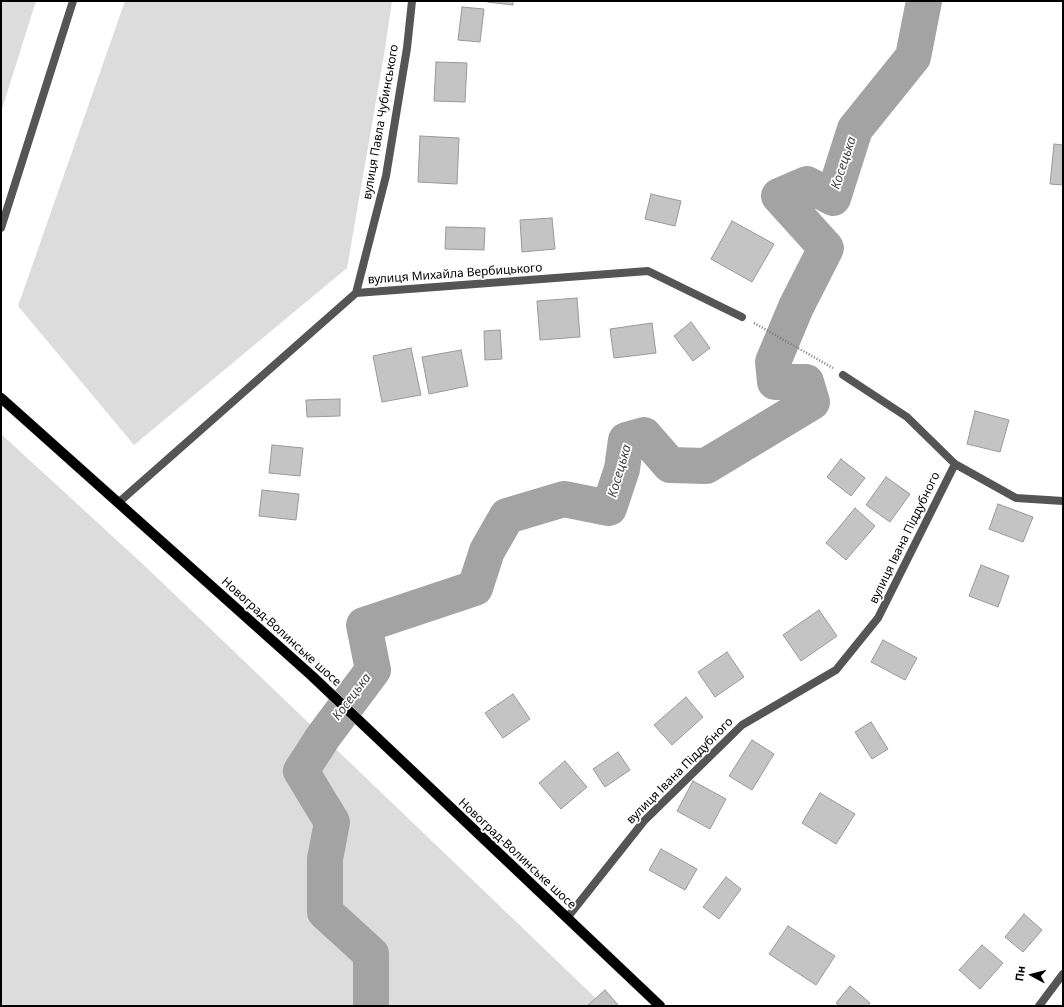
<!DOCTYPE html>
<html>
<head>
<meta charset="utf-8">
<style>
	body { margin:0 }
	#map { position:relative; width:1064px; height:1007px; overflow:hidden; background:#fff; font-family:"Noto Sans",sans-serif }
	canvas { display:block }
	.frame { position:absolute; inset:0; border:2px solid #000; pointer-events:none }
	.north { position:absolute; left:1012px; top:955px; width:40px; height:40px; -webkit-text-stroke:3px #fff; paint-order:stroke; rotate:277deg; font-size:11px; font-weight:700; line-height:16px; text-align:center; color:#000 }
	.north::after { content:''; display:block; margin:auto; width:14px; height:18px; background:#000; clip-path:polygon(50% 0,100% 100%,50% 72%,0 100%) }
</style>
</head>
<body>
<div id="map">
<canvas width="1064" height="1007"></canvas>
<div class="frame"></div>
<div class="north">Пн</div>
</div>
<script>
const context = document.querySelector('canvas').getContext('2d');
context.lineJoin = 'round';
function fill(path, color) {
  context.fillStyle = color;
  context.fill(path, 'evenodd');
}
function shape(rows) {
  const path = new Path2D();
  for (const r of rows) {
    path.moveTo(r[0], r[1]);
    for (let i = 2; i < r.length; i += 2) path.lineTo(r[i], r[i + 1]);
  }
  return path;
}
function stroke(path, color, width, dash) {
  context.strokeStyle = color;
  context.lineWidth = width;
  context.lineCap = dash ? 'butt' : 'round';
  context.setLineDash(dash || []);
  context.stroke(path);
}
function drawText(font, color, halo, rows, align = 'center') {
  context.font = font + ' "Noto Sans",sans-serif';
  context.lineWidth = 3.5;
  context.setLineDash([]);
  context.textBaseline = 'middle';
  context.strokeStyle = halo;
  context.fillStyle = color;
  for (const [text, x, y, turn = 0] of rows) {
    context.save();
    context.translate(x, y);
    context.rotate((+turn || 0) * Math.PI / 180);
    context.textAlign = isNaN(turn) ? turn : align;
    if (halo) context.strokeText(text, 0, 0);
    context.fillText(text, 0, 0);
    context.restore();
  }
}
const green = shape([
	[1,1,36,1,1,112],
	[125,1,392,1,384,55,347,268,134,445,18,306],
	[1,434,147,568,604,1006,1,1006]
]);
const water = shape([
	[368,676,377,683,366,695,346,686],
	[314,740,324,752,298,797,294,772]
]);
const river = shape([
	[371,1006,371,954,325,912,325,859,332,822,301,771,323,737,373,670,364,625,475,588,487,551,507,516,564,499,609,508,622,469,626,440,644,435,670,465,706,466,812,402,806,382,775,382,773,362,796,307,826,248,779,196,807,184,833,198,855,129,913,57,924,1]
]);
const building = shape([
	[487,1,513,1,513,5,487,2,487,1],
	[462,7,484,9,480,42,458,40,462,7],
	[436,62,467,63,465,102,434,101,436,62],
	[420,136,459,138,457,184,418,182,420,136],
	[1054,144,1063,145,1063,185,1050,184,1054,144],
	[651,194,681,201,675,226,645,219,651,194],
	[552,218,555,249,522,252,520,220,552,218],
	[732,221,774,244,752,282,711,259,732,221],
	[446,227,485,228,484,250,445,249,446,227],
	[577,298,580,337,540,340,537,301,577,298],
	[691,322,710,348,693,361,674,336,691,322],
	[652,323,656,353,614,358,610,329,652,323],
	[500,330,502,359,485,360,484,331,500,330],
	[411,348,421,395,382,402,373,356,411,348],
	[461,350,468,386,429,394,422,357,461,350],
	[340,399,340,416,307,417,306,400,340,399],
	[975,411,1009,420,1000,452,967,444,975,411],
	[272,445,303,448,300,476,269,473,272,445],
	[841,459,865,478,851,496,827,477,841,459],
	[886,477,910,494,890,522,866,505,886,477],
	[262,490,299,494,296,520,259,516,262,490],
	[998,504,1033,517,1023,542,989,529,998,504],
	[855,508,875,526,846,560,826,543,855,508],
	[981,565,1009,576,998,607,969,596,981,565],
	[819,610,837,636,801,661,783,635,819,610],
	[883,640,917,658,905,680,871,662,883,640],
	[727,652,744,677,715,697,698,672,727,652],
	[513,694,530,719,503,738,485,713,513,694],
	[686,697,703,717,672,745,654,725,686,697],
	[871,722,888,749,872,759,855,732,871,722],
	[752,740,774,754,752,790,729,776,752,740],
	[618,752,630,770,605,787,593,769,618,752],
	[565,761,587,787,561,809,539,783,565,761],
	[693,781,726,799,710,829,677,811,693,781],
	[820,793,855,814,836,844,802,823,820,793],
	[661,849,697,869,685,890,649,870,661,849],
	[726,877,741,889,719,919,703,907,726,877],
	[1024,914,1042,930,1023,952,1005,937,1024,914],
	[788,926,835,956,816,985,769,954,788,926],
	[982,945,1003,963,980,989,959,970,982,945],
	[850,986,870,1003,868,1006,840,1006,836,1003,850,986],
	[605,990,619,1006,587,1006,605,990]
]);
const path = shape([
	[754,323,833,368]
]);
const street = shape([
	[1,228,73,1],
	[356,293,386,176,407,48,412,1],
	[843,375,907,417,955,464,1016,498,1063,501],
	[118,503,356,293,648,271,742,317],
	[567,918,644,821,742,725,836,670,878,618,955,464],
	[1039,1006,1063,974]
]);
const primary = shape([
	[1,398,312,676,660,1006]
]);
const streetNames = [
	["вулиця Павла Чубинського",381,122,-80],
	["вулиця Михайла Вербицького",455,274,-4],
	["вулиця Івана Піддубного",905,538,-64],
	["Новоград-Волинське шосе",281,632,42],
	["вулиця Івана Піддубного",680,771,-45],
	["Новоград-Волинське шосе",517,854,43]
];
const waterNames = [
	["Косецька",844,163,-72],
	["Косецька",620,471,-74],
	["Косецька",352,697,-53]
];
fill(green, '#dcdcdc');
fill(water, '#a3a3a3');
stroke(river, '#a3a3a3', 36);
fill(building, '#c4c4c4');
stroke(building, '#999', 1);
stroke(primary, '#dbdbdb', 11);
stroke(path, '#777', 2.5, [1, 2]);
stroke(street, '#555', 8);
stroke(primary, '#000', 10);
drawText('12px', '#000', '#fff', streetNames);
drawText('italic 13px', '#444', '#fff', waterNames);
</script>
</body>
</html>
